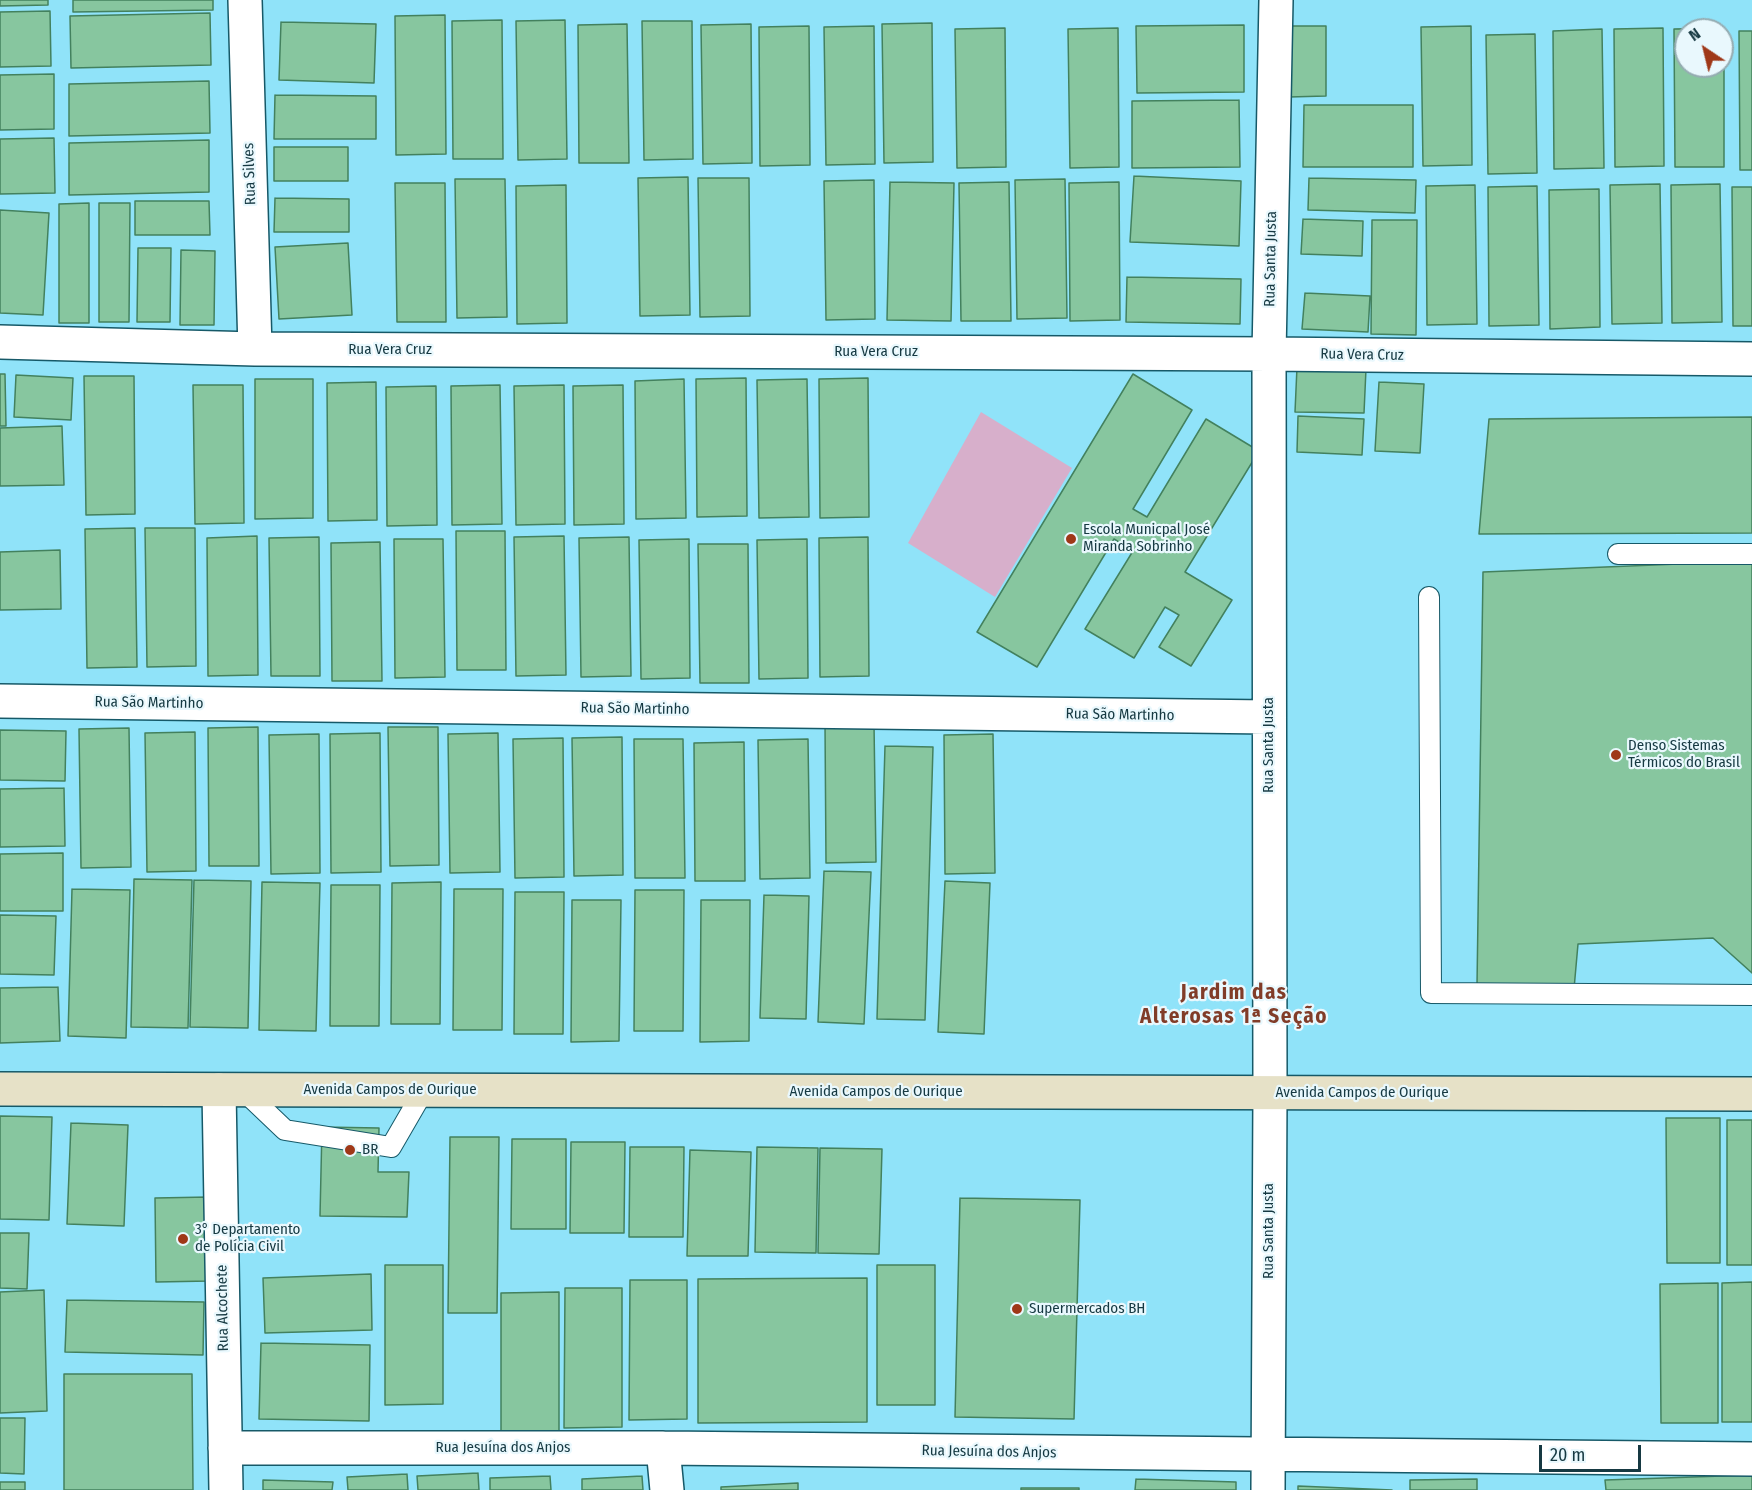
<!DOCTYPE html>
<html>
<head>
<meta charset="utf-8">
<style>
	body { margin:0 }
	#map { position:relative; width:1752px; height:1490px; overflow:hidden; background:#90e3f9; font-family:"Fira Sans Condensed",sans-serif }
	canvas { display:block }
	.north { position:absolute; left:1674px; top:18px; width:60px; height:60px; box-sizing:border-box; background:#e9f8fd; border:2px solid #95acb2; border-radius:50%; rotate:325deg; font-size:16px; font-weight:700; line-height:24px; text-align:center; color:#163942 }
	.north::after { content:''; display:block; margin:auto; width:21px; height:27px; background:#9f3818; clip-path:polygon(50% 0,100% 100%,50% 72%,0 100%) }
	.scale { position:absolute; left:1539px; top:1445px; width:102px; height:27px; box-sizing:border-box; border:3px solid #163942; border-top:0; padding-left:8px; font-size:18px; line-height:21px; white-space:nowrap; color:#163942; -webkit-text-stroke:4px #e9f8fd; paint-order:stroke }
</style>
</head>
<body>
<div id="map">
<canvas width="1752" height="1490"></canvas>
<div class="north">N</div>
<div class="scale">20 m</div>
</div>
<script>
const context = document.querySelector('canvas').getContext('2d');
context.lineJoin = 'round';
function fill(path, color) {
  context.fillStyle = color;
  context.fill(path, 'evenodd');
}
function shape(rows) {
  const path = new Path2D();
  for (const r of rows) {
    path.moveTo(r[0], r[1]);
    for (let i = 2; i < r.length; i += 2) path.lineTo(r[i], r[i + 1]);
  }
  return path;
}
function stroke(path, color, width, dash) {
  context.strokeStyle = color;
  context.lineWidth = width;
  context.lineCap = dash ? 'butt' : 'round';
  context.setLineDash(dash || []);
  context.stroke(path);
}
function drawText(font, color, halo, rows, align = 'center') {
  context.font = font + ' "Fira Sans Condensed",sans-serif';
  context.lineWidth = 4.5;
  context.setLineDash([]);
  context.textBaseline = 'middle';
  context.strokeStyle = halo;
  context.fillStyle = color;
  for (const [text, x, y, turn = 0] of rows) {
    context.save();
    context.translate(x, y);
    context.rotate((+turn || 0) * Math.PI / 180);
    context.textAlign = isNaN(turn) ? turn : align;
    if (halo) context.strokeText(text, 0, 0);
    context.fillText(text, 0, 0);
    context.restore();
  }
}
const green = shape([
	[981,412,1072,468,995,597,908,543]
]);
const building = shape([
	[0,0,48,0,48,5,0,6,0,0],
	[73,0,213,0,213,10,73,12,73,0],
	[50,11,51,66,0,67,0,12,50,11],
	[210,13,211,65,71,68,70,16,210,13],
	[445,15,446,154,396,155,395,16,445,15],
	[502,20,503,159,453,159,452,21,502,20],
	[565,20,567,159,518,160,516,21,565,20],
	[642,21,692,21,693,159,644,160,642,21],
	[281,22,376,24,374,83,279,80,281,22],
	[932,23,933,162,884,163,882,24,932,23],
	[627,24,629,163,579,163,578,25,627,24],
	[751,24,752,163,703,164,701,25,751,24],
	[1244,25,1244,92,1137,93,1136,26,1244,25],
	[809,26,810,165,760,166,759,27,809,26],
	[874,26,875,164,826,165,824,27,874,26],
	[1289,26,1326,26,1326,96,1289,97,1289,26],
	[1471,26,1472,165,1423,166,1421,27,1471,26],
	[1005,28,1006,167,957,168,955,29,1005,28],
	[1118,28,1119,167,1070,168,1068,29,1118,28],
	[1663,28,1664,166,1615,167,1614,29,1663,28],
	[1724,28,1724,167,1675,167,1674,29,1724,28],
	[1686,30,1722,30,1722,66,1686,66,1686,30],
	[1602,29,1604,168,1554,169,1553,31,1602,29],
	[1739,31,1752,31,1752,170,1740,170,1739,31],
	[1535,34,1537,173,1488,174,1486,35,1535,34],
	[54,74,54,129,0,130,0,75,54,74],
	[209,81,210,133,69,136,69,84,209,81],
	[275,95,376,96,376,139,274,139,275,95],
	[1239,100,1240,167,1132,168,1132,101,1239,100],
	[1304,105,1413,105,1413,167,1303,167,1304,105],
	[54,138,55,193,0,194,0,139,54,138],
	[209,140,209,192,69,195,69,143,209,140],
	[274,147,348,147,348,181,274,181,274,147],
	[1134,176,1241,181,1239,246,1130,242,1134,176],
	[688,177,690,315,640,316,638,178,688,177],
	[698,178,749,178,750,316,700,317,698,178],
	[1309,178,1416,180,1415,213,1308,210,1309,178],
	[455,179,505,179,507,317,457,318,455,179],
	[1065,179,1067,318,1017,319,1015,180,1065,179],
	[874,180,875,319,826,320,824,181,874,180],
	[890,182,954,183,951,321,887,320,890,182],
	[1009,182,1011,321,961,321,959,183,1009,182],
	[1119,182,1120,320,1070,321,1069,183,1119,182],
	[395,183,445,183,446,322,397,322,395,183],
	[1660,184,1662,323,1612,324,1610,185,1660,184],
	[1720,184,1722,322,1672,323,1671,185,1720,184],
	[566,185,567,323,517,324,516,186,566,185],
	[1475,185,1477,324,1427,325,1426,186,1475,185],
	[1537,186,1539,325,1489,326,1488,187,1537,186],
	[1732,187,1752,187,1752,326,1733,326,1732,187],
	[1599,189,1600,327,1550,329,1549,190,1599,189],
	[275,198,349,199,349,232,274,232,275,198],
	[135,201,209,201,210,235,135,235,135,201],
	[89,203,89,323,59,323,59,204,89,203],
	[99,203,130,203,129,322,99,322,99,203],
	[0,210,49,213,43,315,0,313,0,210],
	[1303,219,1363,221,1362,256,1301,254,1303,219],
	[1372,220,1417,220,1416,335,1371,334,1372,220],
	[348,243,352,315,279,319,275,247,348,243],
	[138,248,171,248,170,322,137,322,138,248],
	[181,250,215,251,214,325,180,325,181,250],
	[1127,277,1241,279,1240,324,1126,322,1127,277],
	[1305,293,1370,296,1368,332,1302,329,1305,293],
	[1297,367,1366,369,1364,413,1295,412,1297,367],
	[0,374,5,374,6,426,0,426,0,374],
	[1133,374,1192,410,1133,509,1147,517,1206,419,1259,451,1185,572,1232,600,1191,666,1159,647,1179,615,1165,607,1134,658,1085,629,1133,551,1114,539,1037,667,977,632,1133,374],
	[16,375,73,378,71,420,14,417,16,375],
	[84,376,134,376,135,514,86,515,84,376],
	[746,378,747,516,697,517,696,379,746,378],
	[868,378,869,517,820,518,819,379,868,378],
	[255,379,313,379,313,518,255,519,255,379],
	[684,379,686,518,636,519,635,381,684,379],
	[807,379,809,517,759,518,757,380,807,379],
	[376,382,377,520,328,521,327,383,376,382],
	[1379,382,1424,384,1420,453,1375,451,1379,382],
	[193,385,243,385,244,523,195,524,193,385],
	[500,385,502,524,452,525,451,386,500,385],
	[564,385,565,524,516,525,514,386,564,385],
	[623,385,624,524,574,525,573,386,623,385],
	[436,386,437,525,387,526,386,387,436,386],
	[1298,416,1364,419,1362,455,1297,452,1298,416],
	[1752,417,1752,533,1479,534,1489,419,1752,417],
	[62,426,64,485,0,486,0,428,62,426],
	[135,528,137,667,87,668,85,529,135,528],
	[145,528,195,528,196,666,147,667,145,528],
	[456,531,505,531,506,670,457,670,456,531],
	[257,536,258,675,208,676,207,538,257,536],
	[564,536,566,675,516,676,514,537,564,536],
	[319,537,320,676,271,676,269,538,319,537],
	[629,537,631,676,581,677,579,538,629,537],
	[868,537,869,676,820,677,819,538,868,537],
	[394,539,443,539,445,677,395,678,394,539],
	[689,539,690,678,641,679,639,540,689,539],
	[807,539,808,678,759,679,757,540,807,539],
	[380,542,382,681,332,681,331,543,380,542],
	[698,544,748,544,749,683,700,683,698,544],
	[60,550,61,609,0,610,0,552,60,550],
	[1752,561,1752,973,1713,938,1578,944,1574,989,1477,985,1483,572,1752,561],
	[825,724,874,724,876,862,826,863,825,724],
	[258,727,259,866,209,866,208,728,258,727],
	[388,727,438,727,439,865,390,866,388,727],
	[129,728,131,867,81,868,79,729,129,728],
	[0,730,66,731,65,781,0,780,0,730],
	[195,732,196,871,147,872,145,733,195,732],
	[380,733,381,872,331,873,330,734,380,733],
	[498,733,500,872,450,873,448,734,498,733],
	[319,734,320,873,271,874,269,735,319,734],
	[993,734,995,873,945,874,944,735,993,734],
	[622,737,623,875,574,876,572,738,622,737],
	[563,738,564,877,515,878,513,739,563,738],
	[634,739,683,739,685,878,635,878,634,739],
	[808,739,810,878,760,879,758,740,808,739],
	[744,742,745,881,695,881,694,743,744,742],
	[885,746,933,747,925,1020,877,1019,885,746],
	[64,788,65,846,0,847,0,789,64,788],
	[63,853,63,911,0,911,0,854,63,853],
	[824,871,871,872,864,1024,818,1022,824,871],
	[134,879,192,880,188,1028,131,1027,134,879],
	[194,880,251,881,248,1028,190,1027,194,880],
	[945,881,990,883,984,1034,938,1032,945,881],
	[262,882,320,883,316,1031,259,1030,262,882],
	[441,882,440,1024,391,1024,392,883,441,882],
	[331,885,380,885,379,1026,330,1026,331,885],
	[72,889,130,890,126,1038,68,1036,72,889],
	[454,889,503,889,502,1030,453,1030,454,889],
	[635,890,684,890,683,1031,634,1031,635,890],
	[515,892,564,892,563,1034,514,1034,515,892],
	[764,895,809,896,806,1019,760,1018,764,895],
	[572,900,621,900,619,1041,571,1042,572,900],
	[701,900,750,900,749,1041,700,1042,701,900],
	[0,915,56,916,54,975,0,974,0,915],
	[58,987,60,1041,0,1043,0,988,58,987],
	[0,1116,52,1117,49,1220,0,1219,0,1116],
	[1666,1118,1720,1118,1720,1263,1667,1263,1666,1118],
	[1727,1120,1752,1120,1752,1265,1727,1265,1727,1120],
	[71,1123,128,1125,124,1226,67,1224,71,1123],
	[322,1127,379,1128,378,1172,409,1172,407,1217,320,1216,322,1127],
	[450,1137,499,1137,497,1313,448,1313,450,1137],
	[512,1139,566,1139,566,1229,511,1229,512,1139],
	[571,1142,625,1142,624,1233,570,1233,571,1142],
	[630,1147,684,1147,683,1237,629,1237,630,1147],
	[757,1147,818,1148,816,1253,755,1252,757,1147],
	[820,1148,882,1149,879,1254,818,1253,820,1148],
	[690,1150,751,1152,748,1256,687,1256,690,1150],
	[209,1197,210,1281,156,1282,155,1198,209,1197],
	[960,1198,1080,1200,1074,1419,955,1417,960,1198],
	[0,1233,29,1233,27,1289,0,1288,0,1233],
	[385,1265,443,1265,443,1404,385,1405,385,1265],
	[877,1265,935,1265,935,1405,877,1405,877,1265],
	[371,1274,372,1330,265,1333,263,1278,371,1274],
	[867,1278,867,1422,698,1423,698,1279,867,1278],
	[630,1280,687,1280,687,1419,629,1420,630,1280],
	[1752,1282,1752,1422,1722,1422,1722,1283,1752,1282],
	[1718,1283,1718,1423,1661,1423,1660,1284,1718,1283],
	[565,1288,622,1288,622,1427,564,1428,565,1288],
	[44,1290,47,1411,0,1413,0,1292,44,1290],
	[559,1292,559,1432,501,1432,501,1293,559,1292],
	[67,1300,204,1302,203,1355,65,1352,67,1300],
	[261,1343,370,1345,369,1421,259,1419,261,1343],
	[64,1374,192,1374,193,1490,64,1490,64,1374],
	[0,1418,25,1418,24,1474,0,1473,0,1418],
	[478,1473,479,1490,418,1490,417,1476,478,1473],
	[407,1474,408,1490,348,1490,347,1477,407,1474],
	[1752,1475,1752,1490,1606,1490,1605,1480,1752,1475],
	[550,1476,551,1490,490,1490,490,1478,550,1476],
	[642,1476,643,1490,582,1490,582,1479,642,1476],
	[1136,1479,1236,1482,1236,1490,1135,1490,1136,1479],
	[1477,1479,1477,1490,1410,1490,1410,1480,1477,1479],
	[263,1480,333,1482,332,1490,263,1490,263,1480],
	[0,1482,25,1482,25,1490,0,1490,0,1482],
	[798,1483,798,1490,721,1490,721,1487,798,1483],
	[1298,1486,1392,1490,1298,1490,1298,1486],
	[1021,1488,1079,1488,1079,1490,1021,1490,1021,1488]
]);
const service = shape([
	[1618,554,1752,554],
	[1429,597,1431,993,1752,995],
	[243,1090,285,1130,391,1147,424,1090]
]);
const minor = shape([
	[245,0,255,349],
	[0,342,255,349,1269,354,1752,359],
	[0,701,1269,717],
	[219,1090,226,1490],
	[225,1448,663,1448,1752,1459],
	[663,1448,667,1490],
	[1268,1490,1270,1093,1269,354,1276,0]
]);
const secondary = shape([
	[0,1089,1752,1094]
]);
const markers = [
	[1071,539,6,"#9f3818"],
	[1616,755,6,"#9f3818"],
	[350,1150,6,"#9f3818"],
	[183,1239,6,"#9f3818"],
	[1017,1309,6,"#9f3818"]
];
const streetNames = [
	["Rua Silves",250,174,-92],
	["Rua Santa Justa",1271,259,-89],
	["Rua Vera Cruz",390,350],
	["Rua Vera Cruz",876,352],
	["Rua Vera Cruz",1362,355,1],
	["Rua São Martinho",149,703,1],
	["Rua São Martinho",635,709,1],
	["Rua São Martinho",1120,715,1],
	["Rua Santa Justa",1269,745,-90],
	["Avenida Campos de Ourique",390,1090],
	["Avenida Campos de Ourique",876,1092],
	["Avenida Campos de Ourique",1362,1093],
	["Rua Santa Justa",1269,1231,-90],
	["Rua Alcochete",223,1308,-91],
	["Rua Jesuína dos Anjos",503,1448],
	["Rua Jesuína dos Anjos",989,1452,1]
];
const poiNames = [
	["Escola Municpal José",1083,530],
	["Miranda Sobrinho",1083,547],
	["Denso Sistemas",1628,746],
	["Térmicos do Brasil",1628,763],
	["BR",362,1150],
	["3° Departamento",195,1230],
	["de Polícia Civil",195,1247],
	["Supermercados BH",1029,1309]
];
const districtNames = [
	["Jardim das",1234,993],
	["Alterosas 1ª Seção",1234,1017]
];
fill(green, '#d7afcb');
fill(building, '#87c69f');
stroke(building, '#43815e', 1.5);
stroke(service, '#165968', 22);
stroke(minor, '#165968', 36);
stroke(secondary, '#165968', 36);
stroke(service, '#fff', 20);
stroke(minor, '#fff', 33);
stroke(secondary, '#e6e1c7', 33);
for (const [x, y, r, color] of markers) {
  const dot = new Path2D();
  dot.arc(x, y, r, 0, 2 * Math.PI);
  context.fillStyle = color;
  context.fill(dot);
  stroke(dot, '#e9f8fd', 2);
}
drawText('15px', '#163942', '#e9f8fd', streetNames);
drawText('15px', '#163942', '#e9f8fd', poiNames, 'left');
context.letterSpacing = '1.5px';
drawText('bold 21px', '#813c28', '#e9f8fd', districtNames);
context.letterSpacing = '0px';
</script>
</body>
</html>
